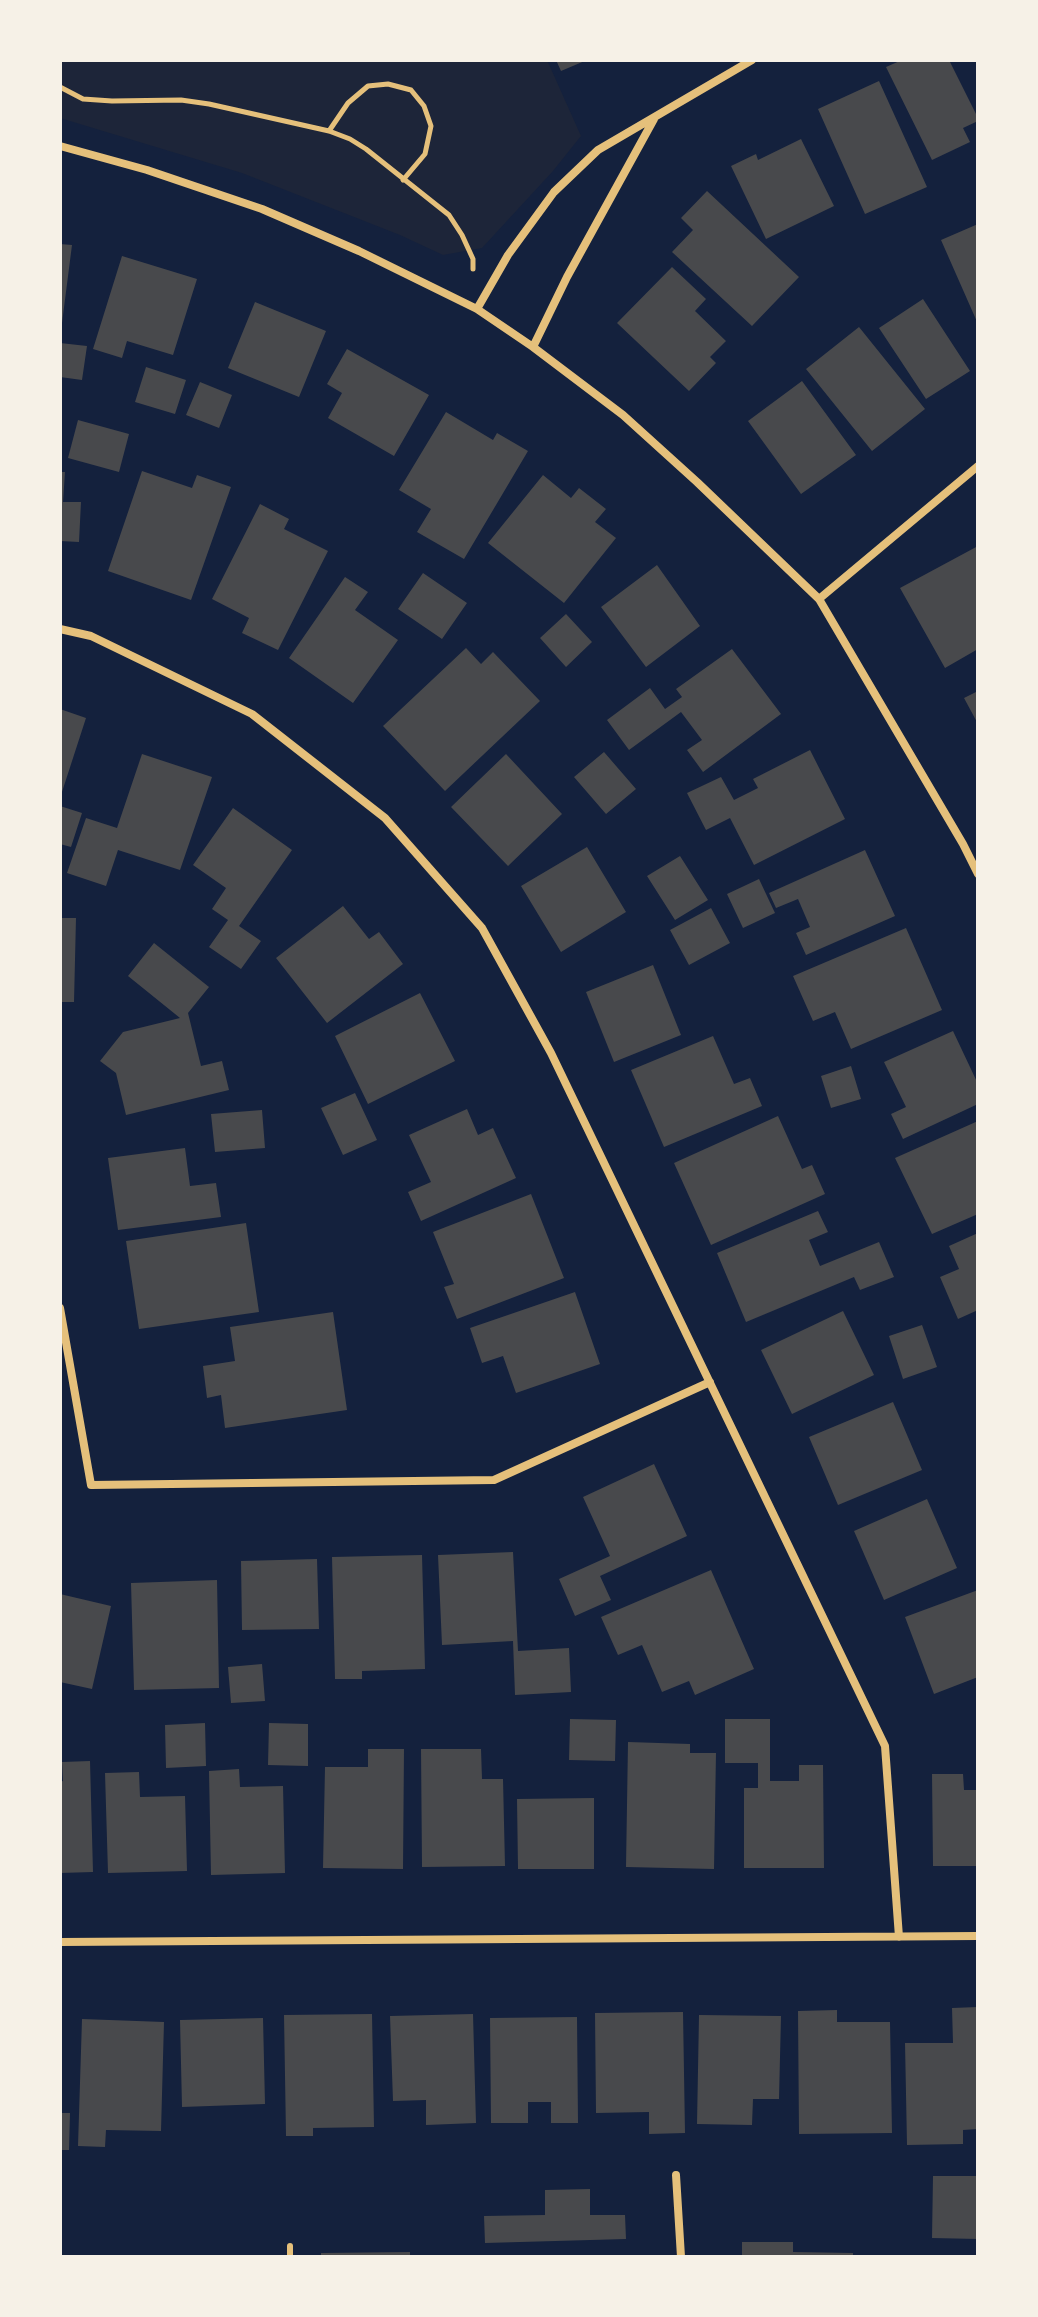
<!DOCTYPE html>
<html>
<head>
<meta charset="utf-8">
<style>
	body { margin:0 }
	#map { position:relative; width:1038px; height:2317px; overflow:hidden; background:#14213d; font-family:"Roboto Serif",serif }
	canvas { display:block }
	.frame { position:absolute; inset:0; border:62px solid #f6f1e7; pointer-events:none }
</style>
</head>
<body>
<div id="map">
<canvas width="1038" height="2317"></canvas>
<div class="frame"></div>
</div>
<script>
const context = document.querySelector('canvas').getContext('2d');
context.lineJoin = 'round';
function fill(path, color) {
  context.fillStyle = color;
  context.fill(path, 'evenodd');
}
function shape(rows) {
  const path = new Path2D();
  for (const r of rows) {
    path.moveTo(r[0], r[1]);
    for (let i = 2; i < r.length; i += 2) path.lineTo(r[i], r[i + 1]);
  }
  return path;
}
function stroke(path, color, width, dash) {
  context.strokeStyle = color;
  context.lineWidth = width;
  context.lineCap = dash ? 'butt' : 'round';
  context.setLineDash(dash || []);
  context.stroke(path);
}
const green = shape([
	[60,60,547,60,581,136,553,171,482,248,443,255,400,235,242,173,60,118]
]);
const building = shape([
	[556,60,587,60,561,71],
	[902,60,949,60,978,118,978,121,963,128,970,142,932,160,886,67],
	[879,81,927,187,865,214,818,109],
	[801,139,834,206,766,239,731,166,756,154,758,160],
	[707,191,799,277,752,326,672,252,693,230,681,218],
	[978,224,978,324,941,240],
	[60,244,72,245,62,323,60,323],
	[122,256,197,279,173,355,127,341,122,358,93,349],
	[672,267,706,299,695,311,726,341,710,357,716,363,689,391,617,323],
	[923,299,970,371,926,399,879,328],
	[255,302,326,331,299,397,228,368],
	[859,327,925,409,872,451,806,369],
	[60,343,87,346,82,380,60,377],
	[347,349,429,395,394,456,328,418,342,393,327,384],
	[146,367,186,380,175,414,135,402],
	[802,381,856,455,801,494,748,421],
	[200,382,232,395,219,428,186,415],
	[446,412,493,440,497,433,528,451,464,559,417,532,431,509,399,490],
	[78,420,129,434,119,472,68,458],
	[142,471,192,488,197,475,231,487,191,600,108,571],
	[60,472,65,472,63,502,81,502,79,542,60,541],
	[543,475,571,498,579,488,606,509,595,522,616,538,564,603,488,543],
	[260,504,289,519,284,529,328,551,278,650,242,633,249,618,212,599],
	[978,546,978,649,945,668,900,588],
	[657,565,700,626,646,667,601,607],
	[423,573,467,603,442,639,398,609],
	[345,577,368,592,355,610,398,640,353,703,289,658],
	[566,614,592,642,566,667,540,638],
	[466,648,481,664,493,652,540,701,445,791,383,726],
	[732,649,781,714,703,772,687,750,702,740,681,712,629,750,607,720,650,688,665,709,682,697,676,689],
	[978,691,978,724,964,698],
	[60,709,86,718,61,795,60,795],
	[810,750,845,819,754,865,730,818,706,830,687,793,721,777,734,800,758,788,753,779],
	[604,752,636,789,606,814,574,777],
	[142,754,212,777,180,870,118,850,106,886,67,873,86,818,117,828],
	[506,754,562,814,508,866,451,807],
	[60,806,82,813,71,847,60,844],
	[233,808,292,850,239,926,261,941,241,969,209,947,228,920,212,909,226,888,193,865],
	[587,847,626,912,561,952,521,886],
	[865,850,895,916,806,955,796,933,810,927,798,899,776,908,769,893],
	[680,856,708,900,675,920,647,876],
	[759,879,775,913,743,928,727,894],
	[343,906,369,939,379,932,403,964,327,1023,276,958],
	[711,908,730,943,689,965,670,930],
	[60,918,76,918,74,1002,60,1002],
	[906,928,942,1010,851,1049,835,1012,813,1021,793,976],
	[154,943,209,987,188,1013,201,1066,222,1061,229,1090,126,1115,116,1073,100,1061,123,1032,180,1018,128,976],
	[653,965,681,1035,614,1062,586,992],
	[420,993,455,1061,368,1104,335,1036],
	[953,1031,978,1084,978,1104,903,1139,891,1114,906,1107,884,1062],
	[713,1036,734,1084,750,1078,762,1106,664,1147,631,1070],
	[851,1066,861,1099,831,1108,821,1076],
	[355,1093,377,1140,343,1155,321,1108],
	[467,1109,478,1135,493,1128,516,1178,421,1221,408,1192,431,1182,409,1135],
	[262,1110,265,1148,215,1152,211,1114],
	[778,1116,802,1169,812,1165,825,1194,711,1245,674,1163],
	[978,1121,978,1214,932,1234,895,1158],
	[185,1148,190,1186,216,1183,221,1217,118,1230,108,1158],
	[531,1194,564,1278,457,1319,444,1287,454,1284,433,1232],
	[818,1211,828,1232,809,1240,820,1266,879,1242,894,1277,860,1290,854,1277,746,1322,717,1253],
	[246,1223,259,1312,139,1329,126,1241],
	[978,1233,978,1310,958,1319,940,1277,959,1269,949,1246],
	[575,1292,600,1364,516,1393,503,1356,482,1363,470,1328],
	[843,1311,874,1375,792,1414,761,1350],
	[333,1312,347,1410,225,1428,221,1395,207,1398,203,1366,235,1361,230,1327],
	[922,1325,937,1367,903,1379,889,1336],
	[893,1402,922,1470,838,1505,809,1437],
	[654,1464,687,1536,600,1576,611,1600,575,1616,559,1579,610,1556,583,1497],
	[927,1499,957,1568,884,1600,854,1531],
	[513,1552,518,1651,569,1648,571,1692,515,1695,513,1641,442,1645,438,1555],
	[422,1555,425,1669,362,1671,362,1679,335,1679,332,1557],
	[317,1559,319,1629,242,1630,241,1561],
	[711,1570,754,1669,695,1695,689,1681,662,1692,642,1645,618,1655,601,1617],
	[217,1580,219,1688,134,1690,131,1583],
	[978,1590,978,1677,934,1694,905,1617],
	[60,1594,111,1606,92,1689,60,1682],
	[262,1664,265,1701,231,1703,228,1667],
	[570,1719,616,1720,615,1761,569,1760],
	[725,1719,770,1719,770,1781,799,1781,799,1765,823,1765,824,1868,744,1868,744,1788,758,1788,758,1763,725,1763],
	[205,1723,206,1766,166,1768,165,1725],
	[269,1723,308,1724,308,1766,268,1765],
	[628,1742,690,1744,690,1753,716,1753,714,1869,626,1867],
	[368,1749,404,1749,403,1869,323,1868,325,1767,368,1767],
	[421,1749,481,1749,482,1779,503,1779,505,1866,422,1867],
	[90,1761,93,1872,60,1873,60,1782,63,1781,62,1762],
	[239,1769,240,1787,283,1786,285,1873,211,1875,209,1771],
	[139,1772,140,1797,185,1796,187,1871,108,1873,105,1773],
	[932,1774,963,1774,964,1790,978,1790,978,1866,933,1866],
	[594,1798,594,1869,518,1869,517,1799],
	[978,2007,978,2129,963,2130,963,2144,907,2145,905,2043,953,2043,952,2008],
	[837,2010,837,2022,890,2022,892,2133,799,2134,798,2011],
	[683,2012,685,2133,649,2134,649,2112,596,2113,595,2013],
	[372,2014,374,2127,313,2128,313,2136,286,2136,284,2015],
	[473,2014,476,2123,426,2125,426,2100,393,2101,390,2016],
	[699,2015,781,2016,779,2099,753,2099,752,2125,697,2124],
	[577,2017,578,2123,551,2123,551,2102,528,2102,528,2123,491,2123,490,2018],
	[263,2018,265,2104,182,2107,180,2020],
	[82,2019,164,2022,161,2131,106,2130,105,2147,78,2146],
	[60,2113,70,2113,69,2150,60,2150],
	[933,2176,978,2176,978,2239,932,2238],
	[590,2189,590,2215,625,2215,626,2239,485,2243,484,2216,545,2215,545,2190],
	[742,2242,793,2242,793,2252,853,2253,853,2257,742,2257],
	[410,2252,410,2257,321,2257,321,2253]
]);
const path = shape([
	[60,87,83,99,112,101,181,100,209,104,329,131,350,139,366,149,449,215,462,235,473,259,473,269],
	[329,131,348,103,368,86,388,84,411,90,424,106,431,126,425,154,403,180]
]);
const service = shape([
	[290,2246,290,2257]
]);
const minor = shape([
	[60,146,147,170,262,209,359,251,477,309,533,347,623,415,697,482,819,599,963,844,978,874],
	[477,309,508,255,554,192,598,150,752,60],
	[533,347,567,277,654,119],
	[819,599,978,466],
	[60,629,91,636,252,714,385,818,482,928,551,1053,885,1746,899,1937],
	[60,1308,91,1485,494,1480,710,1382],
	[60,1942,978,1936],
	[676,2175,681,2257]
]);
fill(green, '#1d2539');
fill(building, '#48494c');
stroke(path, '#e5c07b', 5);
stroke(service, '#e5c07b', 6);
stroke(minor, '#e5c07b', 8);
</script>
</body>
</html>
